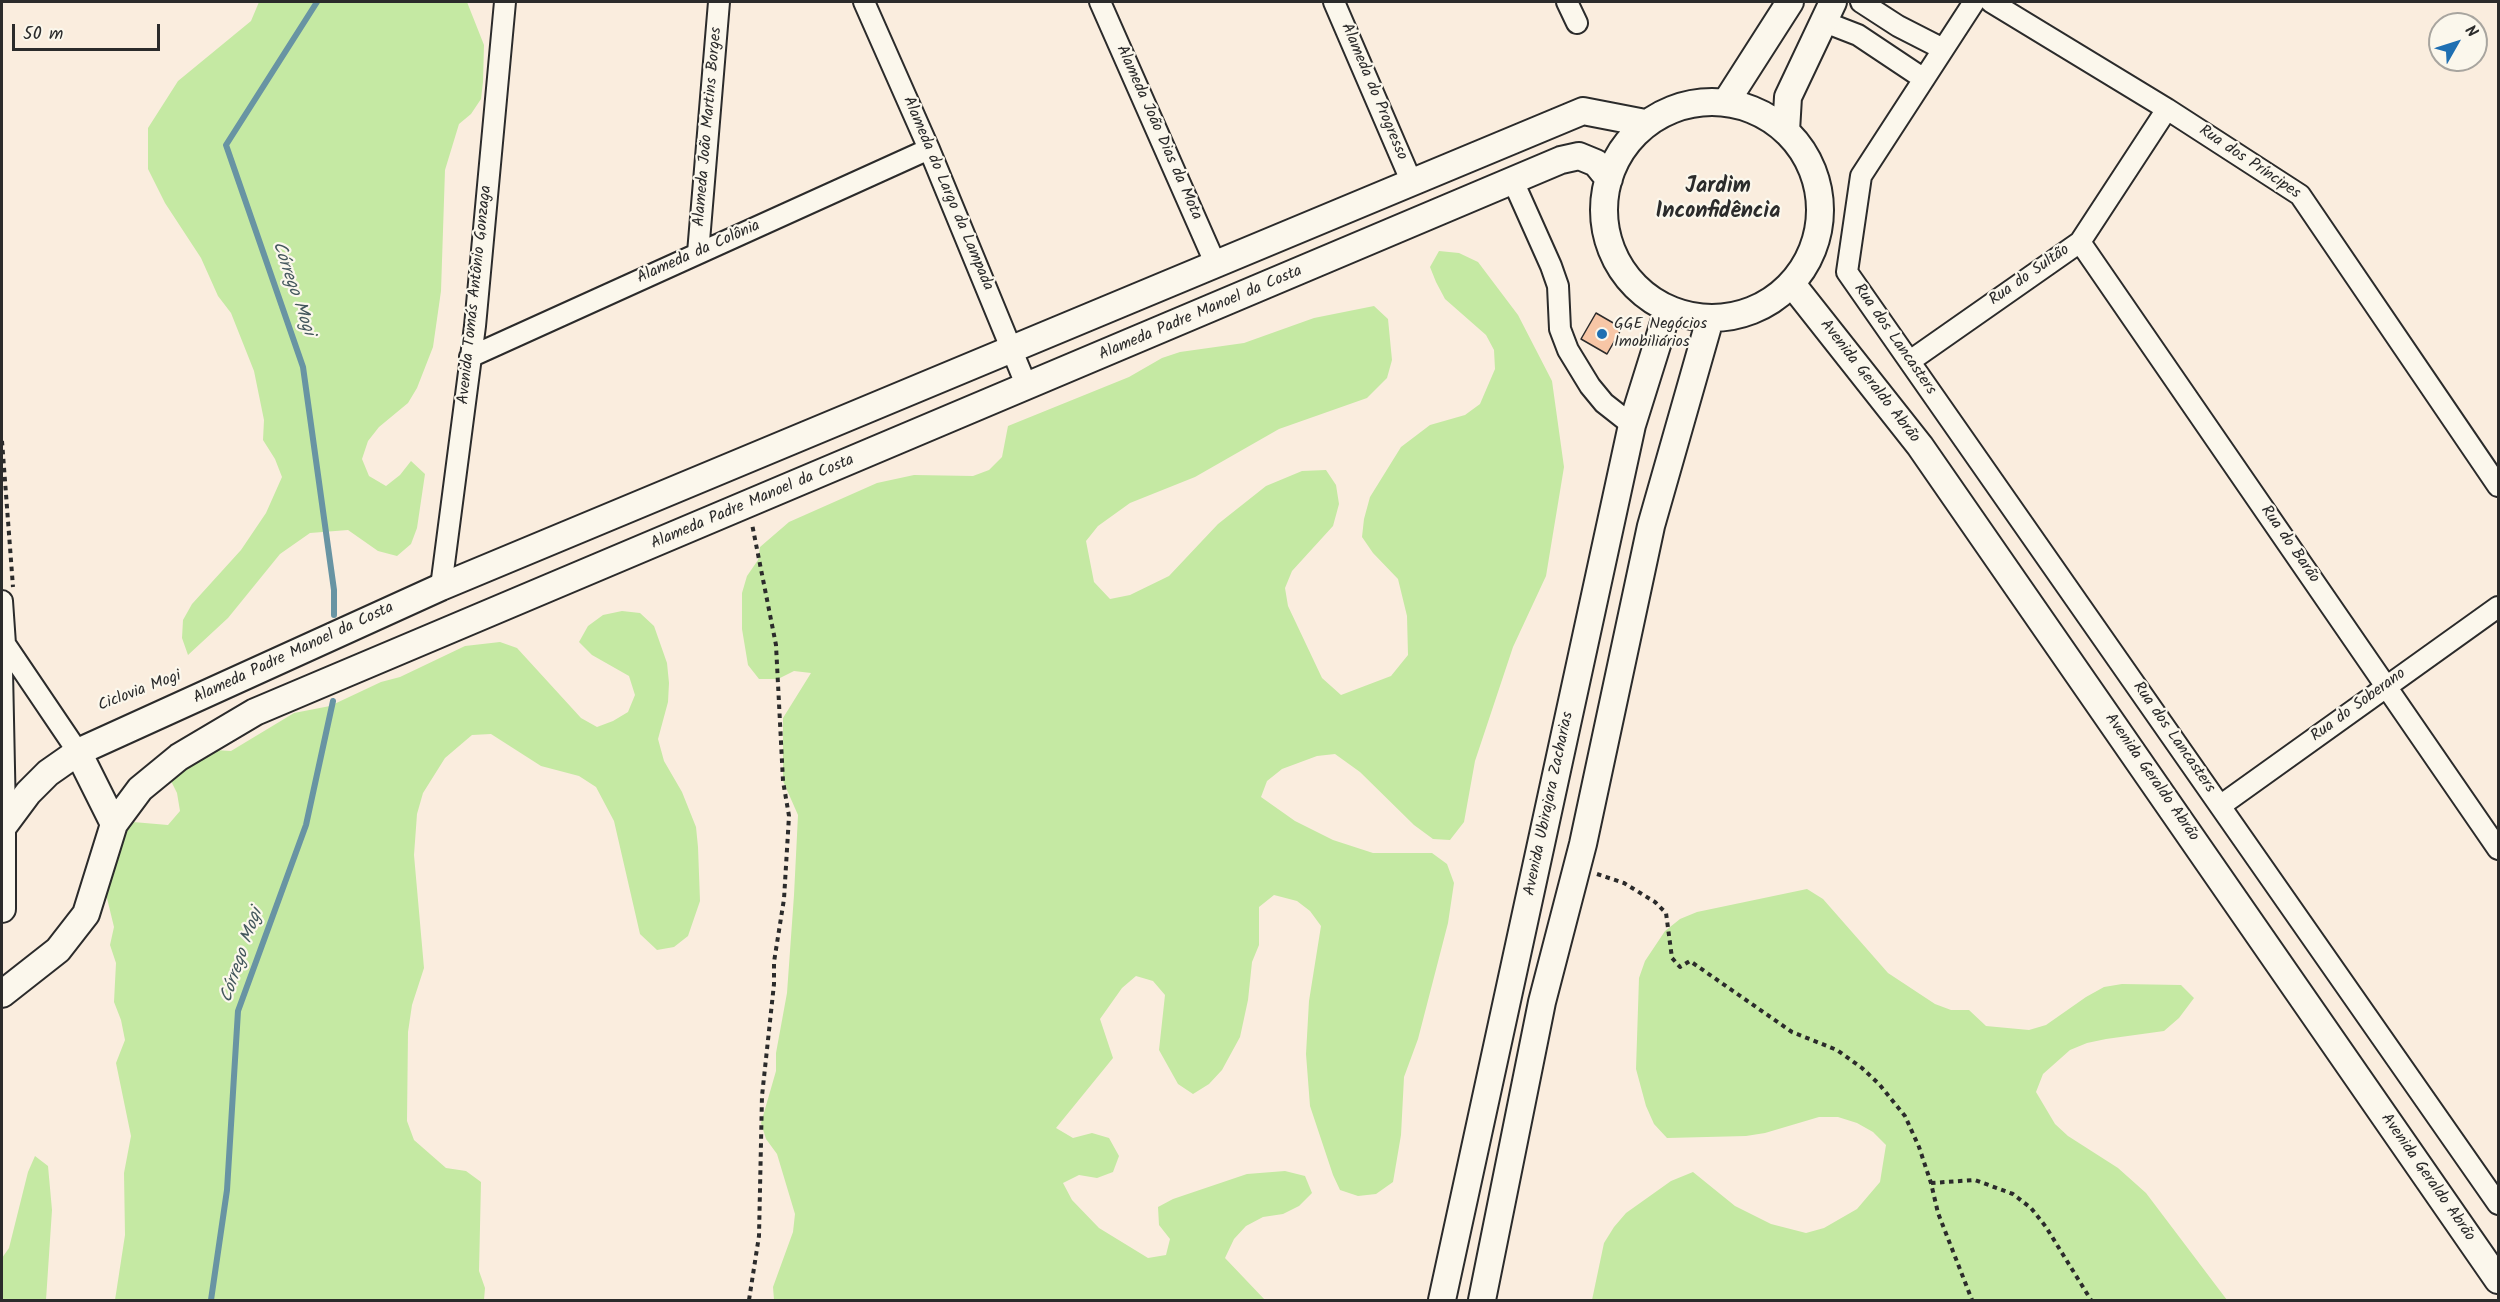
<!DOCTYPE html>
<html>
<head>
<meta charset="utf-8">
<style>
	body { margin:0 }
	#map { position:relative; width:2500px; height:1302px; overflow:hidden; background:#faedde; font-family:Kalam,sans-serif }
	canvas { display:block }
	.frame { position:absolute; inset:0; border:3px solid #2b2b2b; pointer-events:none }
	.north { position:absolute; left:2428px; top:12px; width:60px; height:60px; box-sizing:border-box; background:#fbf7ec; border:2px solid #a8a59f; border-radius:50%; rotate:51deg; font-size:16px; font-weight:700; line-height:24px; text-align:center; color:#2b2b2b }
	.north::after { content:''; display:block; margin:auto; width:21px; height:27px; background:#1f6fb2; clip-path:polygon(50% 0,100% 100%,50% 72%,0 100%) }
	.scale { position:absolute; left:12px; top:24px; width:148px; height:27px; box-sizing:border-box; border:3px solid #2b2b2b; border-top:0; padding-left:8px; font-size:18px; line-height:21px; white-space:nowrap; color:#2b2b2b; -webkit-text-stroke:4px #fbf7ec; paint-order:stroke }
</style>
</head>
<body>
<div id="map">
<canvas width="2500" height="1302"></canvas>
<div class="frame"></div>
<div class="north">N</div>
<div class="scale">50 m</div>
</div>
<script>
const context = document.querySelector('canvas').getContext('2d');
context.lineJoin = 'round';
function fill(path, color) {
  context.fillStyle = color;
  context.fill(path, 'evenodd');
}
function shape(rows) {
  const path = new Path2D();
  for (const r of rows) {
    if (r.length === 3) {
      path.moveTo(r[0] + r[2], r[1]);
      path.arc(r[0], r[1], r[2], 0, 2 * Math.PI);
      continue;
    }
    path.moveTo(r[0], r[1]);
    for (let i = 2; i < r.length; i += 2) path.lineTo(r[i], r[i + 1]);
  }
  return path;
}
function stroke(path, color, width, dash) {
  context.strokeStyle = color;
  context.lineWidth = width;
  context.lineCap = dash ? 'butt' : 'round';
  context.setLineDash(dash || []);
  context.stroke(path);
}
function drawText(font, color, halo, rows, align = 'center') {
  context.font = font + ' Kalam,sans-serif';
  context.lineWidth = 4.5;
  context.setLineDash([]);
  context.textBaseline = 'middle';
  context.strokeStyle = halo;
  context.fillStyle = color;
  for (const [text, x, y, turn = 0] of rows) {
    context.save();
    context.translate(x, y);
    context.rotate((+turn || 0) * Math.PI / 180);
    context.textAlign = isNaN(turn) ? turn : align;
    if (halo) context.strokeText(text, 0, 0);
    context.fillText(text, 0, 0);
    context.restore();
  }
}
const green = shape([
	[259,2,467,2,484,45,483,82,481,99,471,114,459,124,445,170,441,291,433,347,417,388,408,403,379,427,368,441,362,459,369,476,386,486,400,475,411,461,425,474,417,528,411,544,397,556,378,551,348,530,310,533,280,554,228,618,188,655,182,638,183,620,192,604,241,550,266,513,282,477,275,459,263,440,264,420,254,371,231,313,218,296,201,258,165,203,148,169,148,128,178,81,251,21],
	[1439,251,1459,253,1478,262,1518,315,1552,381,1564,467,1546,576,1513,647,1475,761,1464,822,1450,840,1433,839,1414,825,1360,772,1335,754,1317,756,1282,769,1267,781,1261,797,1295,821,1333,840,1373,853,1432,853,1447,864,1454,883,1448,923,1418,1039,1404,1077,1401,1135,1393,1182,1376,1194,1358,1196,1340,1190,1333,1175,1310,1106,1306,1054,1309,1001,1321,926,1310,911,1297,901,1274,895,1259,907,1259,945,1252,962,1248,1000,1240,1037,1222,1070,1209,1084,1193,1094,1178,1084,1159,1050,1165,995,1153,981,1136,976,1122,988,1100,1019,1113,1058,1056,1128,1073,1138,1092,1133,1109,1138,1119,1156,1113,1172,1097,1178,1079,1175,1063,1183,1072,1200,1099,1228,1148,1258,1166,1255,1170,1239,1159,1225,1158,1207,1173,1199,1247,1174,1285,1171,1305,1176,1312,1193,1299,1206,1283,1214,1263,1217,1246,1226,1234,1239,1225,1258,1265,1300,774,1300,773,1287,793,1232,795,1214,777,1154,766,1139,761,1123,776,1071,776,1053,787,993,794,895,798,815,783,781,783,718,811,673,794,671,778,679,759,679,748,665,742,629,742,593,747,576,758,560,760,547,789,522,877,483,914,475,973,476,989,470,1002,457,1008,426,1129,377,1162,358,1180,352,1244,343,1314,318,1374,306,1388,319,1392,360,1387,378,1367,398,1279,429,1195,477,1130,503,1098,526,1086,541,1094,582,1110,599,1130,595,1169,576,1218,524,1266,486,1302,471,1326,470,1336,485,1339,504,1333,526,1292,571,1285,588,1288,606,1322,678,1341,695,1391,676,1408,655,1407,616,1398,579,1373,553,1362,537,1364,519,1370,497,1401,447,1430,425,1465,415,1480,404,1495,369,1494,350,1486,335,1445,299,1436,282,1430,267],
	[622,611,640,613,654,626,667,663,669,683,668,702,658,739,664,761,682,792,696,827,698,847,700,901,688,936,674,947,657,950,640,934,614,821,596,787,579,776,541,766,491,734,472,735,445,758,423,793,417,814,414,855,424,968,412,1005,408,1032,407,1121,414,1140,446,1168,466,1171,481,1182,479,1271,485,1288,484,1300,115,1300,125,1235,124,1173,131,1136,116,1063,125,1040,121,1020,114,1002,116,963,110,945,114,927,105,890,119,835,133,822,168,825,180,811,177,793,169,777,214,750,231,751,294,713,330,706,381,682,400,677,465,646,500,642,517,648,581,718,597,727,613,721,628,712,635,695,629,676,592,655,579,642,588,626,603,615],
	[1807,889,1823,899,1888,973,1935,1004,1951,1010,1969,1010,1986,1026,2029,1030,2046,1025,2086,997,2104,987,2122,984,2181,985,2194,998,2179,1018,2164,1031,2106,1039,2087,1043,2070,1050,2043,1074,2036,1092,2055,1124,2068,1136,2118,1168,2146,1193,2227,1300,1592,1300,1604,1243,1614,1227,1626,1213,1671,1181,1693,1172,1735,1206,1771,1224,1806,1233,1824,1228,1857,1209,1880,1182,1886,1145,1873,1132,1857,1123,1838,1117,1819,1117,1765,1133,1746,1136,1667,1138,1654,1124,1646,1106,1636,1069,1639,978,1645,961,1665,931,1680,919,1697,912],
	[35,1156,48,1166,52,1210,46,1300,2,1300,2,1258,9,1248,28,1172]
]);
const stream = shape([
	[317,2,226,145,303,367,334,590,334,615],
	[211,1300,227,1190,238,1011,306,825,333,701]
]);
const building = shape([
	[1596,313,1622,328,1607,354,1581,339,1596,313]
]);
const path = shape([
	[2,441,13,587],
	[1597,874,1624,883,1655,902,1666,913,1672,958,1680,967,1690,961,1792,1032,1837,1050,1862,1068,1879,1084,1905,1116,1919,1147,1931,1183,1938,1213,1972,1300],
	[1931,1183,1975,1180,2013,1194,2031,1208,2046,1227,2091,1300],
	[749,1300,759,1236,762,1096,774,984,774,962,784,899,789,816,783,781,776,645,752,524]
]);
const minor = shape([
	[864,2,929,149,1027,387],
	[1100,2,1216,265],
	[1334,2,1412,183],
	[1567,2,1577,23],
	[1861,2,1898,26,1943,49],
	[1974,2,1861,176,1847,272,2498,1204],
	[1991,2,2167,109,2300,195,2498,486],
	[1822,21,1858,35,1924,79],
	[1513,181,1551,266,1558,286,1560,329,1568,350,1590,386,1604,403,1632,425],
	[2080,242,2498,849],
	[698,253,719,2],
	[470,357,929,149],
	[1910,361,2080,242,2167,109],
	[441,587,475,326,505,2],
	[2,601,5,644,78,752],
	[2220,806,2498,607],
	[2,828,5,816,2,671,5,644]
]);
const major = shape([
	[1712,210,108],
	[1726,102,1790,2],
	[1786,131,1788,97,1833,2],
	[1792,284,1920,446,2498,1280],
	[78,752,114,824],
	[2,909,2,828,28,793,48,773,78,752,441,587,1583,111,1645,123],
	[2,994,58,950,86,914,114,824,140,789,179,757,255,712,1561,160,1579,156,1596,163,1609,179],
	[1442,1300,1632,425,1668,310],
	[1482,1300,1542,1002,1583,844,1651,526,1710,319]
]);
const markers = [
	[1602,334,6,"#1f6fb2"]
];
const streetNames = [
	["Alameda do Progresso",1373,92,67],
	["Alameda João Martins Borges",709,127,-85],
	["Alameda João Dias da Mota",1158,133,66],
	["Rua dos Príncipes",2249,163,34],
	["Alameda do Largo da Lampada",947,194,67],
	["Alameda da Colônia",699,253,-24],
	["Rua do Sultão",2030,276,-35],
	["Avenida Tomás Antônio Gonzaga",476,295,-84],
	["Alameda Padre Manoel da Costa",1201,314,-23],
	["Rua dos Lancasters",1894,340,55],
	["Avenida Geraldo Abrão",1869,382,52],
	["Alameda Padre Manoel da Costa",753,503,-23],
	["Rua do Barão",2289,545,55],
	["Alameda Padre Manoel da Costa",294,654,-25],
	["Ciclovia Mogi",140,692,-21],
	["Rua do Soberano",2359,706,-36],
	["Rua dos Lancasters",2173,738,55],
	["Avenida Geraldo Abrão",2151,778,55],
	["Avenida Ubirajara Zacharias",1550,804,-78],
	["Avenida Geraldo Abrão",2427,1178,55]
];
const poiNames = [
	["GGE Negócios",1614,325],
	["Imobiliários",1614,343]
];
const waterNames = [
	["Córrego Mogi",292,289,71],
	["Córrego Mogi",243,956,-71]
];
const districtNames = [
	["Jardim",1718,188],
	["Inconfidência",1718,213]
];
fill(green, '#c5e9a3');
stroke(stream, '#6894a3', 6);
fill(building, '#f7c6a6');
stroke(building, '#2b2b2b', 1.5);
stroke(minor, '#2b2b2b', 24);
stroke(major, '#2b2b2b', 30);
stroke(path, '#2b2b2b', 4, [4.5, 4.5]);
stroke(minor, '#fbf7ec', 20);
stroke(major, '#fbf7ec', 26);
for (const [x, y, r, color] of markers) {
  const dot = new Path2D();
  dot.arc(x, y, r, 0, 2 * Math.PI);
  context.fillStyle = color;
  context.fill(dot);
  stroke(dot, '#fbf7ec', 2);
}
drawText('16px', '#2b2b2b', '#fbf7ec', streetNames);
drawText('16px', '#2b2b2b', '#fbf7ec', poiNames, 'left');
drawText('italic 18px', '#44575d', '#fbf7ec', waterNames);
drawText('bold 22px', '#2b2b2b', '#fbf7ec', districtNames);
</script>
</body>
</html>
